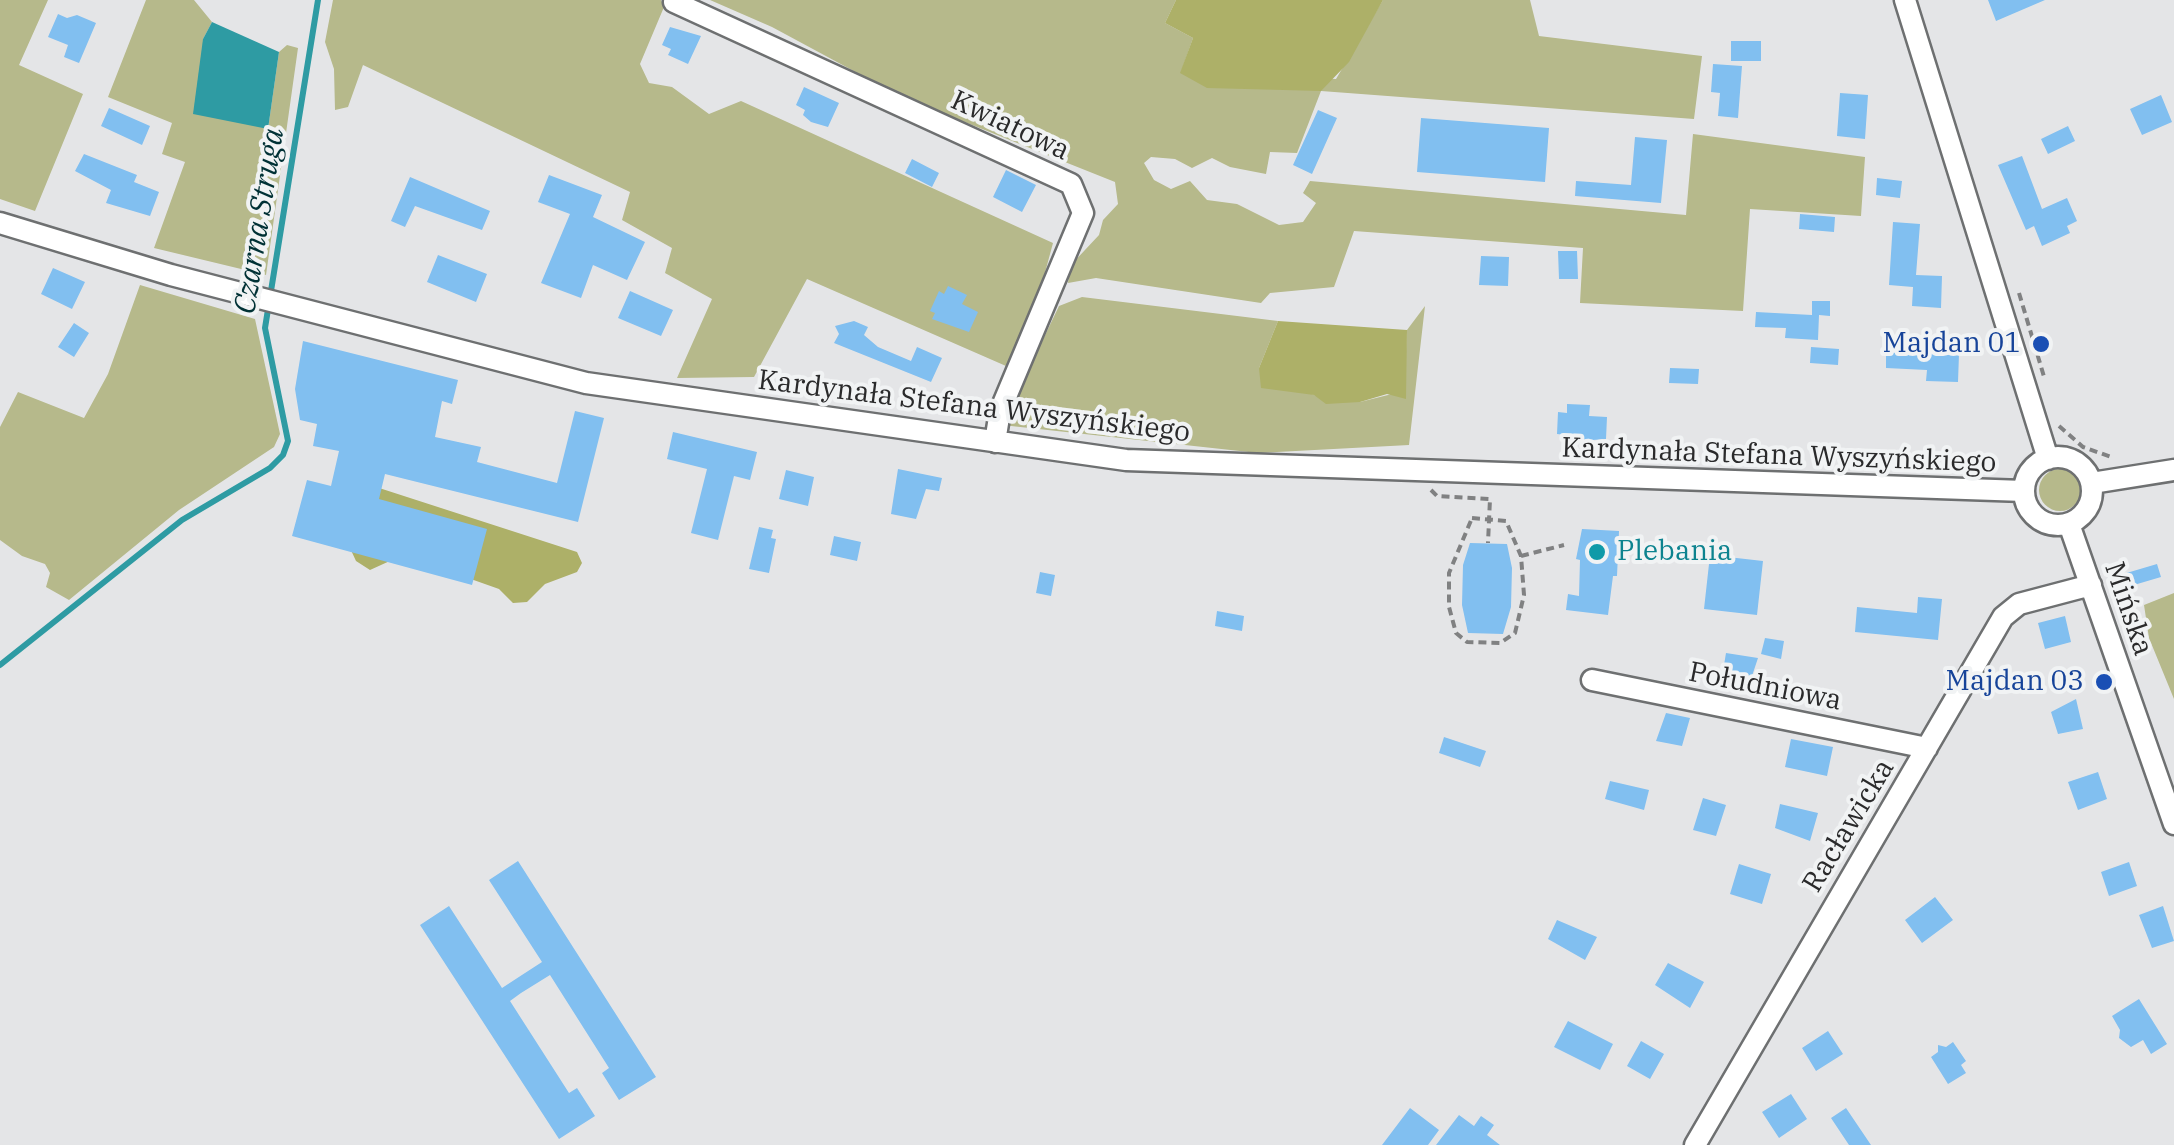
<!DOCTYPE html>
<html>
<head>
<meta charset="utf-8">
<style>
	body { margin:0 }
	canvas { display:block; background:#e4e5e7 }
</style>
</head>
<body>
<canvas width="2174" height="1145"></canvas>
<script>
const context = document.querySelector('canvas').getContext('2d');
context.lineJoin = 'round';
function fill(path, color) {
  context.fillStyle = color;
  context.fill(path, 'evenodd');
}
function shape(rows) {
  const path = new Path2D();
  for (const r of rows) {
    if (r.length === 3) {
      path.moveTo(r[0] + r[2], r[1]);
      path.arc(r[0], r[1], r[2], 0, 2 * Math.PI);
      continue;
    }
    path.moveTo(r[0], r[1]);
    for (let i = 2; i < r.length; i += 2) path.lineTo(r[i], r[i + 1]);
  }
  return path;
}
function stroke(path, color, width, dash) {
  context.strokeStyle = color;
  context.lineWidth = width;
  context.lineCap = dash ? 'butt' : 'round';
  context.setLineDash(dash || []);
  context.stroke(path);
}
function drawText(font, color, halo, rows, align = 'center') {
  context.font = font + ' "IBM Plex Serif",serif';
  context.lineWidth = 8;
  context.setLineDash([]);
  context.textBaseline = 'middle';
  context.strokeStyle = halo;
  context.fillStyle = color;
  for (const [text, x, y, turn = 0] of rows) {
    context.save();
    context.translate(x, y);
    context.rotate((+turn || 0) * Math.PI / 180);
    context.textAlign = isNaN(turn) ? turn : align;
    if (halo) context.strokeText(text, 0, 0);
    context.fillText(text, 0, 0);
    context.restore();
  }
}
const green = shape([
	[0,0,48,0,19,65,83,94,35,211,0,199],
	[146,0,194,0,212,22,203,39,268,129,279,52,287,45,298,48,266,275,154,248,185,162,162,154,172,123,108,97],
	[333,0,661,0,664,7,640,64,649,83,672,87,709,114,741,101,1053,243,1043,280,1006,366,807,279,754,377,677,378,712,299,665,273,672,248,622,220,630,192,363,65,348,107,335,110,334,69,325,42],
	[710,0,1176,0,1165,23,1193,38,1181,72,1336,79,1383,0,1530,0,1539,36,1702,56,1694,119,1321,91,1297,153,1270,152,1266,174,1230,167,1212,158,1192,168,1175,159,1151,157,1144,163,1154,180,1171,189,1190,181,1207,200,1237,204,1279,225,1303,222,1316,203,1303,193,1310,181,1686,215,1693,134,1865,157,1861,216,1750,209,1743,311,1580,303,1583,248,1354,231,1334,287,1270,293,1261,303,1096,278,1068,283,1070,266,1099,235,1103,220,1118,204,1115,182,902,97,772,27],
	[140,285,255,319,280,434,274,447,179,510,69,600,46,587,50,573,45,564,22,556,0,540,0,427,18,392,84,418,108,374],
	[1082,297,1278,321,1259,368,1314,395,1360,402,1404,391,1407,330,1425,306,1409,445,1258,453,1002,425,1059,306],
	[2060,490,21],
	[2174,593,2174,699,2149,638,2144,605]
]);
const forest = shape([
	[1176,0,1383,0,1349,62,1321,91,1207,88,1180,73,1193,38,1165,23],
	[1278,321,1407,330,1406,399,1387,394,1360,402,1326,404,1314,395,1261,388,1259,368],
	[373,486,577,552,582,563,577,572,545,584,527,602,513,603,499,589,403,555,370,570,356,561,350,548]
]);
const water = shape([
	[212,22,279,52,268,129,193,114,203,39]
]);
const stream = shape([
	[0,665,182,520,270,468,283,455,288,441,265,328,318,0]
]);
const building = shape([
	[1988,0,2045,0,1996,21],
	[58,14,67,18,77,15,96,23,79,63,64,57,68,45,48,37],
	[670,27,701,36,688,64,668,55,671,49,662,45],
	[1731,41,1761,41,1761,61,1731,61],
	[1713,64,1742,66,1738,118,1718,116,1720,93,1711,92],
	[804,87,839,103,828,127,811,122,803,115,805,110,796,105],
	[1840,93,1868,95,1865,139,1837,136],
	[2161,95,2172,122,2142,135,2130,109],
	[109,108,150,126,142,145,101,126],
	[1318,110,1337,118,1312,174,1293,165],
	[1421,118,1549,128,1545,182,1417,172],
	[2068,126,2075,141,2048,154,2041,139],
	[1635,137,1667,140,1661,203,1575,196,1576,181,1631,185],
	[84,154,137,175,134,182,159,192,150,216,106,203,111,190,75,171],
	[2022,156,2042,209,2067,198,2077,221,2067,226,2070,233,2042,246,2034,226,2026,230,1998,165],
	[912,159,939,173,932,187,905,173],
	[1006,170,1036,185,1022,212,993,197],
	[549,175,602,195,593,217,645,242,627,280,593,265,581,298,541,283,570,214,538,202],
	[410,177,490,211,482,230,415,206,405,227,391,221],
	[1877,178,1902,181,1900,198,1876,195],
	[1800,214,1835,217,1834,232,1799,229],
	[1893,222,1920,224,1916,275,1942,276,1941,308,1912,306,1913,287,1889,285],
	[1558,251,1577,251,1578,279,1559,279],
	[438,255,487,274,476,302,427,282],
	[1481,256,1509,257,1508,286,1479,285],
	[53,268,85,282,72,309,41,294],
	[948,286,967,295,962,304,978,312,969,332,932,319,935,313,930,311,939,291,944,294],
	[630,291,673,310,661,336,618,318],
	[1812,301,1830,301,1830,316,1819,315,1818,340,1785,338,1786,328,1755,327,1756,312,1812,315],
	[854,321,868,327,864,335,878,347,911,361,917,347,942,358,931,382,834,343,839,334,835,326],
	[74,323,89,333,74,357,58,347],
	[303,341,458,380,452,404,442,401,435,437,481,447,477,462,557,483,575,411,604,418,578,522,385,474,379,499,487,529,472,585,292,536,307,480,331,486,339,451,313,446,317,424,300,420,295,389],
	[1886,344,1905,344,1905,352,1959,354,1958,382,1926,381,1927,370,1886,368],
	[1811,347,1839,349,1838,365,1810,363],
	[1670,368,1699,369,1698,384,1669,383],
	[1567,404,1590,405,1589,416,1607,417,1606,439,1565,442,1566,435,1557,434,1558,412,1567,413],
	[673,432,757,452,750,480,734,476,718,540,691,533,707,469,667,459],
	[898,469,942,478,939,491,926,489,916,519,891,514],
	[786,470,814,477,808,506,779,499],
	[759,527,773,530,771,538,776,539,769,573,749,569],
	[1582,529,1619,531,1617,576,1613,576,1608,615,1566,610,1568,594,1579,596,1580,560,1576,559],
	[834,536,861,542,857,561,830,555],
	[1470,543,1507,544,1512,568,1511,607,1503,634,1468,633,1462,605,1463,565],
	[1710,555,1763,561,1757,615,1704,609],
	[2157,564,2161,577,2117,590,2113,577],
	[1040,572,1055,575,1051,596,1036,593],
	[1918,597,1942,599,1938,640,1855,632,1857,607,1917,613],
	[1217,611,1244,616,1242,631,1215,626],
	[2065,616,2071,642,2045,649,2038,623],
	[1765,638,1784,641,1781,659,1761,654],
	[1726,653,1758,658,1748,688,1721,683],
	[2076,699,2083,729,2058,734,2051,712],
	[1666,713,1690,718,1682,746,1656,741],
	[1444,737,1486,751,1480,767,1439,753],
	[1791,739,1833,747,1827,776,1785,767],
	[2098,772,2107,799,2078,810,2068,782],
	[1610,781,1649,790,1644,810,1605,799],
	[1703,798,1726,805,1716,836,1693,830],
	[1780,804,1818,813,1810,841,1775,828],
	[518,861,656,1077,619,1100,602,1073,609,1068,550,975,521,993,510,1001,569,1093,577,1088,595,1116,559,1139,420,925,449,906,502,988,525,973,542,962,489,880],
	[2129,862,2137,886,2109,896,2101,872],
	[1739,864,1771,874,1762,904,1730,894],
	[1935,897,1953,920,1922,943,1905,920],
	[2163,906,2174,941,2152,948,2139,915],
	[1557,920,1597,937,1585,960,1548,939],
	[1668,963,1704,982,1690,1008,1655,985],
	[2139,999,2167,1044,2151,1054,2143,1040,2131,1047,2119,1038,2120,1030,2112,1016],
	[1568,1021,1613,1044,1600,1070,1554,1047],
	[1828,1031,1843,1054,1816,1071,1802,1048],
	[1641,1041,1664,1054,1650,1079,1627,1066],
	[1953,1042,1966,1061,1961,1065,1966,1073,1948,1084,1931,1057,1938,1052,1938,1045,1946,1047],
	[1791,1094,1807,1119,1779,1138,1762,1112],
	[1410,1108,1439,1130,1428,1145,1382,1145],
	[1846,1108,1871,1145,1849,1145,1831,1118],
	[1459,1115,1474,1126,1481,1116,1494,1125,1487,1135,1500,1145,1436,1145]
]);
const path = shape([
	[2019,293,2045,380],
	[2059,426,2083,447,2114,458],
	[1431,490,1437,496,1490,499,1488,543],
	[1472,518,1506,521,1521,556,1524,595,1515,633,1500,643,1467,642,1456,633,1449,607,1449,573,1472,518],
	[1521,556,1564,545]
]);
const minor = shape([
	[1905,0,2048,459],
	[674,2,1071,184,1083,213,1000,411,995,442],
	[0,223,171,275,586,383,1126,460,2024,491],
	[2058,491,34],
	[2092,483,2174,470],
	[2069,524,2174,824],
	[1592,680,1927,748],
	[1695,1145,2003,617,2019,604,2091,585]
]);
const markers = [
	[2041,344,10,"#1a4fb4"],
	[1597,552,10,"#0f9aa8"],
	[2104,682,10,"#1a4fb4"]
];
const streetNames = [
	["Kwiatowa",1010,126,25],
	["Kardynała Stefana Wyszyńskiego",974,407,7],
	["Kardynała Stefana Wyszyńskiego",1779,456,2],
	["Mińska",2128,609,71],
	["Południowa",1765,687,11],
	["Racławicka",1849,826,-59]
];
const transitNames = [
	["Majdan 01",2021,344],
	["Majdan 03",2084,682]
];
const cultureNames = [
	["Plebania",1617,552]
];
const waterNames = [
	["Czarna Struga",260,221,-81]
];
fill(green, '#b6b98b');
fill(forest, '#adb068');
fill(water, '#2e9ba3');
stroke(stream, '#2e9ba3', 6);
fill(building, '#81bff0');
stroke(minor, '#6e7071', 25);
stroke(path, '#808182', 4, [8, 5]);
stroke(minor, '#fff', 20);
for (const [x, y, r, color] of markers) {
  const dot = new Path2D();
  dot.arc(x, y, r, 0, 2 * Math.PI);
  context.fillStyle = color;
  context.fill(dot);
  stroke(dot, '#f1f3f4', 4);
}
drawText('28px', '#2a2a2b', '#f1f3f4', streetNames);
drawText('28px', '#164399', '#f1f3f4', transitNames, 'right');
drawText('28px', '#0d838f', '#f1f3f4', cultureNames, 'left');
drawText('italic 30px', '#003135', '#f1f3f4', waterNames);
</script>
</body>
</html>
